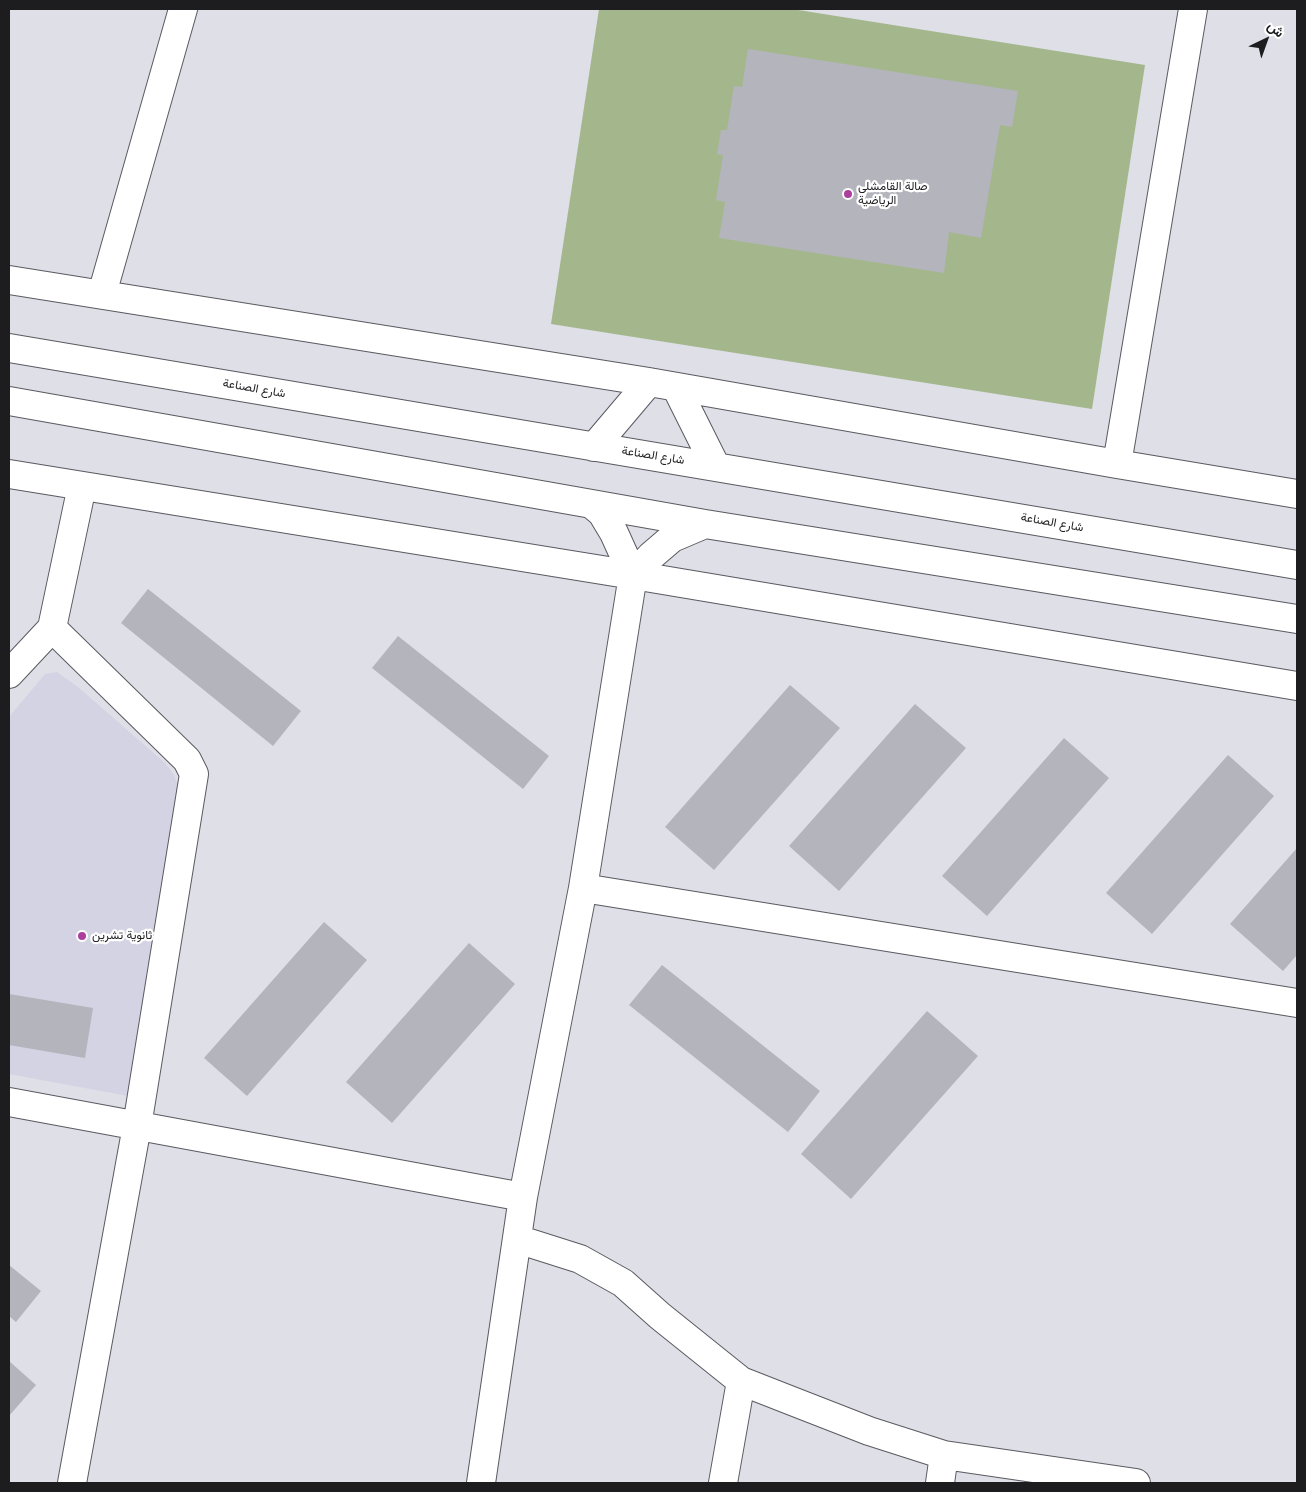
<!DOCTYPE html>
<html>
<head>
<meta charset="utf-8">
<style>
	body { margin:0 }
	#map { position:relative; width:1306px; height:1492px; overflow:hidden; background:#dedfe7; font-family:Poppins,Vazirmatn,sans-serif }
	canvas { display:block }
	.frame { position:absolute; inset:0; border:10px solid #1d1d20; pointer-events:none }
	.north { position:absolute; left:1241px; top:15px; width:50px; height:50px; -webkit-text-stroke:4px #fff; paint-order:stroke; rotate:42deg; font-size:14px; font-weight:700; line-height:20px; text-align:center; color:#1d1d20 }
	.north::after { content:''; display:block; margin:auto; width:18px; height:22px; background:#1d1d20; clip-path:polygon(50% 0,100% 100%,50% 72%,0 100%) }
</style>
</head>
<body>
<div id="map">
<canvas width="1306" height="1492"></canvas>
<div class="frame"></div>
<div class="north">ش</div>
</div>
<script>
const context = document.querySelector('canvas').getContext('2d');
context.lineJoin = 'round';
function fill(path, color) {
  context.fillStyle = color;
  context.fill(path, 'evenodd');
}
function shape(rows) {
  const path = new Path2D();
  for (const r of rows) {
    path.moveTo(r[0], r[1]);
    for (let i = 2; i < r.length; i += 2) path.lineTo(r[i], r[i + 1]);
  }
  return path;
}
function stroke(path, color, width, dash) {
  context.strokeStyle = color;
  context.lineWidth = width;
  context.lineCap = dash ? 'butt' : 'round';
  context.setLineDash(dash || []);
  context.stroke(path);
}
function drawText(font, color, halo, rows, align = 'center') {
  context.font = font + ' Poppins,Vazirmatn,sans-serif';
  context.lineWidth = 4.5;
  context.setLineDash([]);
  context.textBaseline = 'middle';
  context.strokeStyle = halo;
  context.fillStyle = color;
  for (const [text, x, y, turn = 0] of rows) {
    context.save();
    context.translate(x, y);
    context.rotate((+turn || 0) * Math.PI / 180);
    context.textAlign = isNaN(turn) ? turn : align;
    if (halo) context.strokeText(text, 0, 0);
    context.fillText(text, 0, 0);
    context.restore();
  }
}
const built = shape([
	[57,672,78,687,165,763,174,775,178,786,178,798,128,1096,9,1074,9,717,45,674]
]);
const green = shape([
	[599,9,792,9,1145,65,1092,409,551,324]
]);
const building = shape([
	[748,49,1018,91,1012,127,1000,125,981,238,949,232,944,273,719,238,725,202,716,200,723,155,717,154,721,130,727,130,734,86,742,87],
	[148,589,301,711,273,746,121,623],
	[398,636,549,756,523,789,372,668],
	[790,685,840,728,714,870,665,827],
	[915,704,966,748,839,891,789,846],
	[1064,738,1109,778,987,916,942,876],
	[1228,755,1274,796,1152,934,1106,893],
	[1297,848,1297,955,1283,971,1230,924],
	[324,922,367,960,247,1096,204,1058],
	[469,943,515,984,392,1123,346,1082],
	[662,965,820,1091,788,1132,629,1005],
	[9,994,93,1008,85,1058,9,1045],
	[927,1011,978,1056,851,1199,801,1154],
	[9,1265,41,1291,16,1322,9,1316],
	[9,1361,36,1385,9,1416]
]);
const minor = shape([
	[9,280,649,382,1117,464,1297,494],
	[102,294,183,9],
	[9,348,1297,565],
	[676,387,716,467],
	[9,401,705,524,1297,619],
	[594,447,649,382],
	[1117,464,1193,9],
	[9,474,633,575,1297,686],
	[633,575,651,556,672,538,705,524],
	[9,674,52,628],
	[583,888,1297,1003],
	[9,1102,523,1197],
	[517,1239,580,1259,623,1283,660,1316,741,1381,792,1401,869,1431,944,1455,1136,1483],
	[72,1483,137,1126,194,774,187,760,52,628,82,486],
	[481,1483,523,1197,583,888,633,575,614,533,602,513,591,504],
	[723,1483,741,1381],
	[940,1483,944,1455]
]);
const markers = [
	[848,194,5,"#ac3e9d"],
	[82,936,5,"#ac3e9d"]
];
const poiNames = [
	["صالة القامشلي",858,187],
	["الرياضية",858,201],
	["ثانوية تشرين",92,936]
];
const streetNames = [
	["شارع الصناعة",254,389,10],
	["شارع الصناعة",653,456,9],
	["شارع الصناعة",1052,523,10]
];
fill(built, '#d3d3e3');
fill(green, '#a4b78c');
fill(building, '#b4b4bc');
stroke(minor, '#5a5a61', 30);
stroke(minor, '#fff', 28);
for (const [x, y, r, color] of markers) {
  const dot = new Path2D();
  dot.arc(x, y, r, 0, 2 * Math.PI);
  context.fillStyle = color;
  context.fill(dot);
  stroke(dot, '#fff', 2);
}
drawText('12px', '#1d1d20', '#fff', poiNames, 'left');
drawText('12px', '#1d1d20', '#fff', streetNames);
</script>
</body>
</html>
